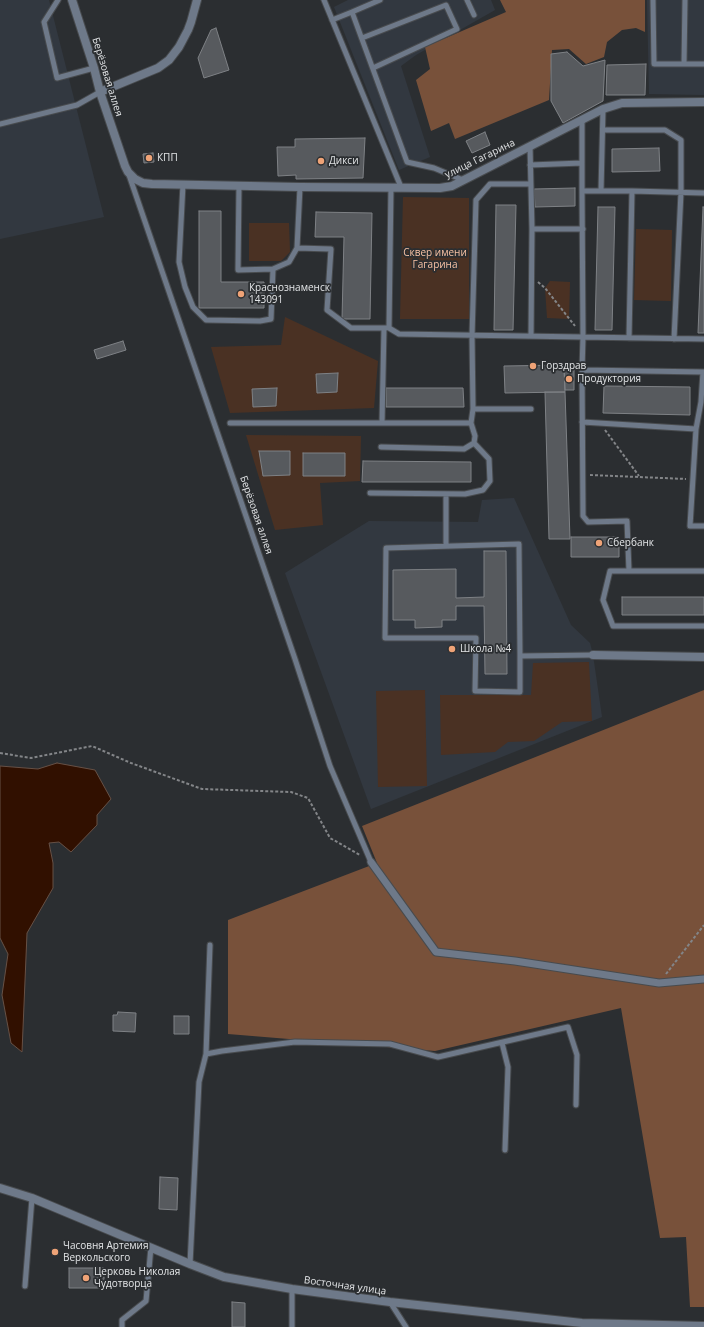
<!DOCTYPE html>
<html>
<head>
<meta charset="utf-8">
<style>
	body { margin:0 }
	canvas { display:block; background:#2b2e31 }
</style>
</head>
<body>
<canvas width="704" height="1327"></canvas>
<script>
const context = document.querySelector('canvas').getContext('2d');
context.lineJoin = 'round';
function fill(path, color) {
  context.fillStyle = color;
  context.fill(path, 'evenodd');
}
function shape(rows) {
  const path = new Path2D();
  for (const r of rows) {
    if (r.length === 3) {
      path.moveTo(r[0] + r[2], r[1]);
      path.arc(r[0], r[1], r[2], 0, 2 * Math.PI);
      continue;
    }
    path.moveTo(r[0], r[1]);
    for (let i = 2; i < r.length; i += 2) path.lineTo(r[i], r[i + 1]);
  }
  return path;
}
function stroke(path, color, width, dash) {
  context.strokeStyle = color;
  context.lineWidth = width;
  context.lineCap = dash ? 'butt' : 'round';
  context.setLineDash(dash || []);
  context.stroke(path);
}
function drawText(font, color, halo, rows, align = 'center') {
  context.font = font + ' "Open Sans",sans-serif';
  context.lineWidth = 3.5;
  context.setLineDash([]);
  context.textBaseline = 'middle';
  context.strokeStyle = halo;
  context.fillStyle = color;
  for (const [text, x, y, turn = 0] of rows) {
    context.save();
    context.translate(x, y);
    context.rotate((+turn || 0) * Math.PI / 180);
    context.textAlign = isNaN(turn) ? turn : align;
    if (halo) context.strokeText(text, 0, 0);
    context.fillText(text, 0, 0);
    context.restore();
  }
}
const built = shape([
	[0,0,49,0,104,217,0,239],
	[348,0,491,0,495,10,416,55,401,66,430,157,399,170,334,7],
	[647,0,704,0,704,95,649,94],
	[514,498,571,625,590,643,593,655,602,717,371,809,285,573,369,521,478,522,482,500]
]);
const green = shape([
	[403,197,469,198,469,319,400,319],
	[249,223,289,223,290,252,281,261,249,261],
	[636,229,672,230,671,301,634,300],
	[550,281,570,282,569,319,547,318,545,288],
	[285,317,378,361,374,408,230,413,211,347,281,345],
	[246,435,361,436,360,481,320,483,323,525,275,530],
	[589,662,592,721,562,722,534,741,508,742,495,752,441,755,440,695,531,695,533,663],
	[425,690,427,786,378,787,376,691]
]);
const forest = shape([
	[500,0,645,0,645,32,636,28,622,30,607,42,604,57,586,64,569,49,552,50,549,100,455,139,449,123,431,131,416,80,430,69,425,47,506,12],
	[704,690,704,1307,690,1307,686,1237,660,1238,621,1008,435,1051,228,1034,228,920,377,863,362,826]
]);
const water = shape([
	[57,763,95,770,111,799,97,815,97,825,71,852,59,842,49,843,53,863,53,888,27,933,22,1052,11,1043,2,995,8,954,0,938,0,766,38,769,57,763]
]);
const building = shape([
	[216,28,229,70,204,78,198,58,211,30,216,28],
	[567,52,583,66,605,60,603,101,563,123,551,101,551,54,567,52],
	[646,64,645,95,606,95,607,65,646,64],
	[485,132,490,145,472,153,466,141,485,132],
	[365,138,363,178,296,179,296,175,278,176,277,147,295,147,295,139,365,138],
	[659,148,660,171,612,172,612,149,659,148],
	[153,153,154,162,144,163,143,154,153,153],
	[575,188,575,206,535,207,534,189,575,188],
	[496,205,516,205,513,330,494,330,496,205],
	[598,207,615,207,612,330,595,330,598,207],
	[703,207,704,207,704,333,698,333,703,207],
	[199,211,221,211,221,282,264,282,264,308,199,308,199,211],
	[316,212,372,213,370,319,342,319,344,237,315,237,316,212],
	[123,341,126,350,97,359,94,350,123,341],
	[564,365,565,392,505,393,504,366,564,365],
	[574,367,574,390,565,390,564,368,574,367],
	[338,373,337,392,317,393,316,374,338,373],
	[604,386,690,387,690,415,603,413,604,386],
	[277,388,276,406,253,407,252,389,277,388],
	[386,388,463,388,464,407,386,407,386,388],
	[545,392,565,392,570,539,549,539,545,392],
	[259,451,290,451,290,475,263,476,259,451],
	[303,453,345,453,345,476,303,476,303,453],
	[363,461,471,462,471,482,362,482,363,461],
	[571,537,619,537,619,557,571,557,571,537],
	[484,551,506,551,507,674,485,674,484,606,456,606,456,620,442,620,442,627,415,628,415,620,393,620,393,570,456,569,456,598,484,597,484,551],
	[622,597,704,597,704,615,622,615,622,597],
	[118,1012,136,1013,135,1032,113,1031,113,1015,117,1015,118,1012],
	[174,1016,189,1016,189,1034,174,1034,174,1016],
	[160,1177,178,1178,177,1210,159,1209,160,1177],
	[55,1252,3.5],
	[69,1268,104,1268,104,1288,69,1288,69,1268],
	[232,1302,245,1303,245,1327,232,1327,232,1302]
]);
const path = shape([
	[538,282,545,288,575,326],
	[605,430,639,476],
	[590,475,686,479],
	[0,753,31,758,92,746,131,763,202,789,291,792,308,798,330,838,360,855],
	[666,974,704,925]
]);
const service = shape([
	[58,0,44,22,57,78,94,68],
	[324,0,401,187],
	[380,0,352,12,407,162,434,168,463,180],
	[467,0,474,15],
	[653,0,654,64,704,64],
	[332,20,352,12],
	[362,38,446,5,457,29,373,68],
	[684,64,685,0],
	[582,120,582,191,632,191],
	[0,124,77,105,100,92],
	[603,130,665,130,681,140,681,192,674,339],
	[530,146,532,229,531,336],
	[530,165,582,163],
	[129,175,295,659,330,766,371,862],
	[183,184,179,262,185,287,193,307,206,320,260,321,271,319,273,269,289,262,297,248,300,187],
	[530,184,490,184,476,200,472,336,473,409,531,409],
	[239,185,238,270,273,269],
	[391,187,389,328,399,334,704,339],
	[582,191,583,337,582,370,583,516,588,522,627,521,629,571],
	[601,191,603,109],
	[532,229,583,229],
	[297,248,331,249,327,310,351,328,386,328],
	[384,328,382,423,471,423,473,409],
	[629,338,632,191,704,193],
	[582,370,704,372],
	[703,372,701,402,696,429,690,526,704,526],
	[582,422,696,429],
	[230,423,382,423],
	[381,447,464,449,474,443,475,436,471,423],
	[370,493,465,494,483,490,490,481,489,459,474,443],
	[446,546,446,494],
	[704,571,610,571,603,600,613,626,704,626],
	[520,656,519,544,386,548,385,638,476,638,475,691,520,692,520,656,593,655],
	[502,1043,508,1067,505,1150],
	[206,1054,222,1051,295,1042,390,1044,438,1057,568,1027,577,1055,576,1105],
	[190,1264,199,1082,206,1054,210,945],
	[25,1286,32,1198],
	[390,1302,406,1327],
	[122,1327,122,1320,146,1301,151,1247],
	[292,1327,292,1289]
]);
const pedestrian = shape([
	[371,862,436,952,515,961,659,983,704,979]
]);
const minor = shape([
	[72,0,94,68,100,92,125,166,128,172,135,179,143,183,152,184,300,187,440,188,452,186,603,109,622,103,704,102],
	[100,92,158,68,169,60,179,47,188,30,191,22,197,0],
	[593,655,704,657],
	[0,1188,32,1198,190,1264,224,1277,292,1289,390,1302,582,1323,704,1326]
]);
const markers = [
	[149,158,4,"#efa377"],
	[321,161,4,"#efa377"],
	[241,294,4,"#efa377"],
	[533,366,4,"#efa377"],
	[569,379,4,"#efa377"],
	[599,543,4,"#efa377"],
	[452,649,4,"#efa377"],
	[55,1252,4,"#efa377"],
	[86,1278,4,"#efa377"]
];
const streetNames = [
	["Берёзовая аллея",107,77,73],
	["улица Гагарина",480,159,-26],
	["Берёзовая аллея",256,515,71],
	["Восточная улица",345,1286,8]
];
const poiNames = [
	["КПП",157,158],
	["Дикси",329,161],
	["Краснознаменск",249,288],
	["143091",249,300],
	["Горздрав",541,366],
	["Продуктория",577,379],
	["Сбербанк",607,543],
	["Школа №4",460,649],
	["Часовня Артемия",63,1246],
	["Веркольского",63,1258],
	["Церковь Николая",94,1272],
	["Чудотворца",94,1284]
];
const parkNames = [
	["Сквер имени",435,253],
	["Гагарина",435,265]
];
fill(built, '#323840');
fill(green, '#4a3123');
fill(forest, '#78513a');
fill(water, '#311000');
stroke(water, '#665045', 1);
fill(building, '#575a5e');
stroke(building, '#7e8185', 1);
stroke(service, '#484b4e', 7);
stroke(pedestrian, '#484b4e', 9);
stroke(minor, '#484b4e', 10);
stroke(path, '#838588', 2, [3, 2]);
stroke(service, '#6e7989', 5);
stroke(pedestrian, '#6e7989', 7);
stroke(minor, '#6e7989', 8);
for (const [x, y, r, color] of markers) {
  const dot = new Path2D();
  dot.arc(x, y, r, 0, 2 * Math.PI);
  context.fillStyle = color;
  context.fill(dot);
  stroke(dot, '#2b2e31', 1.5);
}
drawText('10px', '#e3e5e7', '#2b2e31', streetNames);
drawText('10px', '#e3e5e7', '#2b2e31', poiNames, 'left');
drawText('10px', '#f8c2a4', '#2b2e31', parkNames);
</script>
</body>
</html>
